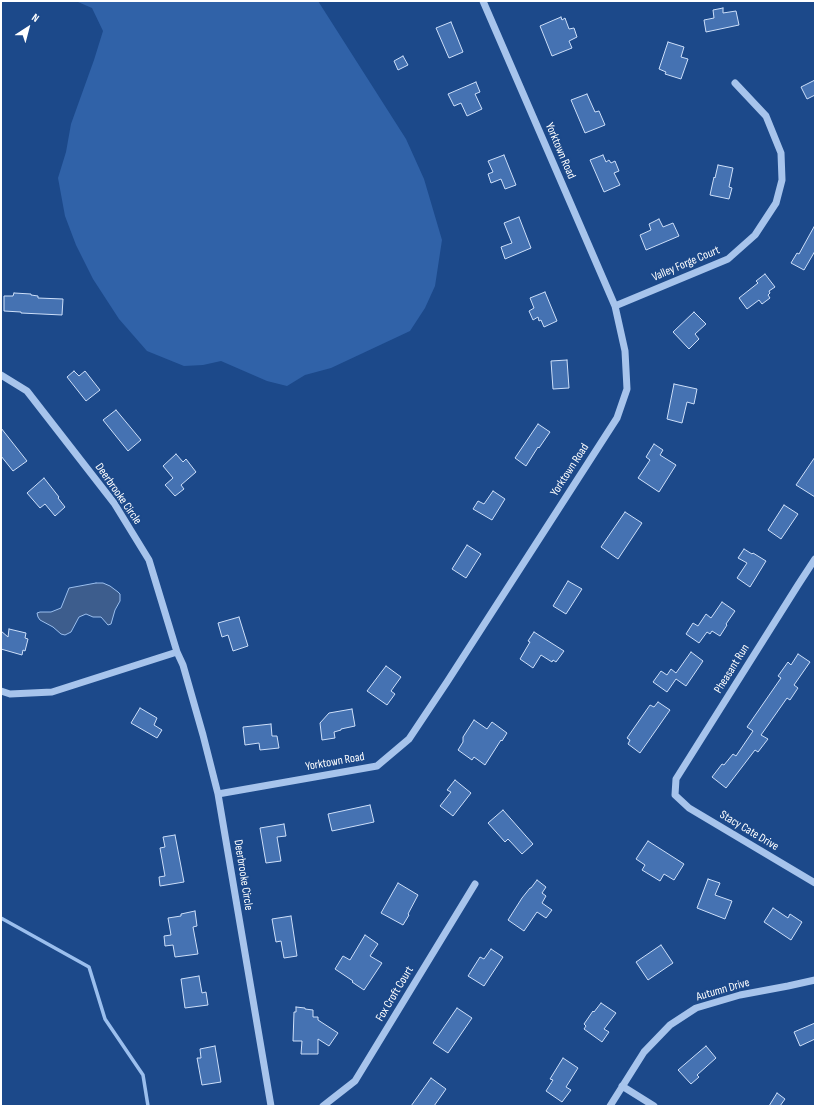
<!DOCTYPE html>
<html>
<head>
<meta charset="utf-8">
<style>
	body { margin:0 }
	#map { position:relative; width:816px; height:1107px; overflow:hidden; background:#1c498a; font-family:"Sofia Sans Condensed",sans-serif }
	canvas { display:block }
	.frame { position:absolute; inset:0; border:2px solid #fff; pointer-events:none }
	.north { position:absolute; left:8px; top:8px; width:40px; height:40px; -webkit-text-stroke:3px #1c498a; paint-order:stroke; rotate:36deg; font-size:11px; font-weight:700; line-height:16px; text-align:center; color:#fff }
	.north::after { content:''; display:block; margin:auto; width:14px; height:18px; background:#fff; clip-path:polygon(50% 0,100% 100%,50% 72%,0 100%) }
</style>
</head>
<body>
<div id="map">
<canvas width="816" height="1107"></canvas>
<div class="frame"></div>
<div class="north">N</div>
</div>
<script>
const context = document.querySelector('canvas').getContext('2d');
context.lineJoin = 'round';
function fill(path, color) {
  context.fillStyle = color;
  context.fill(path, 'evenodd');
}
function shape(rows) {
  const path = new Path2D();
  for (const r of rows) {
    path.moveTo(r[0], r[1]);
    for (let i = 2; i < r.length; i += 2) path.lineTo(r[i], r[i + 1]);
  }
  return path;
}
function stroke(path, color, width, dash) {
  context.strokeStyle = color;
  context.lineWidth = width;
  context.lineCap = dash ? 'butt' : 'round';
  context.setLineDash(dash || []);
  context.stroke(path);
}
function drawText(font, color, halo, rows, align = 'center') {
  context.font = font + ' "Sofia Sans Condensed",sans-serif';
  context.lineWidth = 4;
  context.setLineDash([]);
  context.textBaseline = 'middle';
  context.strokeStyle = halo;
  context.fillStyle = color;
  for (const [text, x, y, turn = 0] of rows) {
    context.save();
    context.translate(x, y);
    context.rotate((+turn || 0) * Math.PI / 180);
    context.textAlign = isNaN(turn) ? turn : align;
    if (halo) context.strokeText(text, 0, 0);
    context.fillText(text, 0, 0);
    context.restore();
  }
}
const green = shape([
	[78,1,318,1,406,139,424,179,442,240,435,286,425,308,410,331,331,368,305,375,287,386,267,381,221,361,203,365,184,366,147,351,119,319,93,279,76,245,65,216,58,178,66,152,71,124,94,60,103,31,92,8,78,2]
]);
const water = shape([
	[96,583,103,583,110,586,118,592,120,594,120,601,115,610,111,624,108,625,101,617,93,617,86,614,79,617,71,632,65,635,61,634,53,627,40,620,38,617,37,613,40,612,51,612,61,608,69,588,96,583]
]);
const stream = shape([
	[1,918,89,967,105,1019,143,1075,148,1106]
]);
const building = shape([
	[723,8,723,13,736,11,739,25,706,32,704,20,714,18,713,10,723,8],
	[561,17,562,20,565,18,569,29,574,28,577,37,569,41,572,48,552,56,540,26,561,17],
	[451,22,463,52,449,58,436,28,451,22],
	[668,42,684,47,681,57,688,59,681,79,665,74,666,72,659,69,668,42],
	[403,56,408,65,398,70,394,61,403,56],
	[815,80,815,95,807,99,801,87,815,80],
	[476,82,480,92,475,94,482,109,467,116,461,103,454,106,448,94,476,82],
	[587,94,595,112,599,111,605,125,585,133,571,100,587,94],
	[504,155,516,185,505,189,501,179,491,183,488,174,493,172,488,161,504,155],
	[603,155,606,162,609,160,611,163,615,161,619,171,614,173,620,185,604,192,590,160,603,155],
	[718,165,733,168,729,187,732,188,729,199,710,195,714,177,715,178,718,165],
	[519,217,531,248,505,259,501,247,512,243,504,223,519,217],
	[659,219,663,227,673,223,679,236,646,250,640,235,651,230,649,224,659,219],
	[815,225,815,251,804,270,791,263,797,253,799,254,815,225],
	[765,274,775,287,769,291,770,293,768,295,770,298,762,304,759,300,747,309,739,298,758,283,756,281,765,274],
	[545,292,557,321,544,327,541,320,539,321,538,317,533,320,529,311,534,308,530,298,545,292],
	[14,293,31,294,31,295,38,296,38,298,63,299,62,315,21,313,21,312,4,311,4,296,13,296,14,293],
	[694,312,706,324,695,334,699,339,689,349,673,332,694,312],
	[567,360,569,388,553,389,551,361,567,360],
	[74,371,79,376,85,371,100,390,86,401,67,377,74,371],
	[674,384,697,389,694,404,687,402,682,423,667,419,674,384],
	[116,410,141,440,128,451,103,420,116,410],
	[538,424,550,432,539,448,538,447,526,466,515,458,538,424],
	[1,428,27,461,13,471,1,456,1,428],
	[654,444,663,450,660,455,676,465,659,492,638,478,650,460,646,457,654,444],
	[176,454,183,462,186,459,196,472,181,485,184,489,175,496,165,485,173,478,163,466,176,454],
	[815,457,815,497,796,485,815,457],
	[44,478,59,497,58,498,65,507,55,516,45,504,40,508,27,493,44,478],
	[493,491,505,499,492,520,473,509,478,501,484,504,493,491],
	[784,505,798,514,781,539,768,530,784,505],
	[625,512,642,523,618,559,601,547,625,512],
	[467,545,481,554,466,578,452,569,467,545],
	[744,549,752,554,753,553,766,561,750,587,737,578,747,563,738,558,744,549],
	[568,581,582,589,566,614,553,606,568,581],
	[722,602,735,611,726,624,727,625,720,636,712,631,710,634,707,632,699,643,686,634,693,623,698,626,706,614,711,618,722,602],
	[239,617,248,646,233,651,228,635,222,637,218,623,239,617],
	[9,629,26,633,25,638,28,639,25,651,23,650,22,655,1,649,1,631,8,637,9,629],
	[534,632,564,651,556,662,553,660,552,662,541,655,533,668,520,659,530,642,528,641,534,632],
	[691,652,703,661,686,686,676,679,667,692,653,682,661,671,667,675,671,669,676,673,691,652],
	[798,654,810,662,794,685,798,688,790,700,787,698,761,735,768,739,758,752,755,750,726,788,712,777,722,764,724,765,733,754,736,756,753,731,747,727,781,678,778,676,788,662,791,665,798,654],
	[386,666,401,677,391,691,395,694,387,705,367,691,386,666],
	[658,702,670,710,640,753,628,744,630,740,627,738,650,705,654,707,658,702],
	[140,708,157,718,154,725,162,730,157,738,131,723,140,708],
	[352,709,355,726,341,729,341,730,334,732,335,738,322,740,320,723,329,713,352,709],
	[474,720,487,729,492,722,507,733,502,741,501,740,485,765,474,757,472,760,458,750,463,742,463,737,474,720],
	[271,724,272,736,277,736,279,748,260,750,259,743,245,745,243,727,271,724],
	[455,780,471,793,453,816,440,806,451,792,447,790,455,780],
	[370,805,374,822,332,831,328,814,370,805],
	[503,810,533,844,522,854,508,839,505,842,488,823,503,810],
	[284,824,286,836,277,837,281,861,266,863,260,828,284,824],
	[175,835,184,882,160,886,159,877,165,876,160,848,165,847,163,837,175,835],
	[648,841,684,864,674,880,664,874,660,881,642,870,645,865,636,859,648,841],
	[708,879,720,883,715,895,732,901,725,919,697,908,708,879],
	[537,880,546,887,542,893,546,896,542,903,552,910,546,918,537,912,524,931,508,920,522,898,530,888,531,888,537,880],
	[398,883,418,895,408,914,409,915,403,925,381,913,398,883],
	[773,908,788,918,790,914,802,922,791,940,764,922,773,908],
	[195,911,197,926,193,927,198,954,175,957,173,945,165,946,164,936,171,935,168,918,181,916,181,914,195,911],
	[291,916,297,956,284,958,281,941,276,942,272,919,291,916],
	[365,935,378,944,370,956,382,963,364,990,352,982,353,981,335,969,343,956,350,960,365,935],
	[661,945,673,963,648,980,636,962,661,945],
	[491,949,503,957,484,986,468,976,480,957,484,959,491,949],
	[199,976,202,993,206,992,208,1005,185,1008,181,979,199,976],
	[601,1003,616,1013,604,1029,609,1032,602,1042,584,1029,586,1026,584,1024,593,1011,594,1012,601,1003],
	[296,1007,305,1008,305,1009,313,1010,313,1017,318,1017,318,1020,338,1033,329,1046,318,1039,318,1054,301,1054,302,1041,293,1041,294,1012,296,1012,296,1007],
	[457,1008,472,1018,448,1053,433,1043,457,1008],
	[815,1023,815,1039,800,1046,794,1032,815,1023],
	[215,1046,221,1082,202,1085,197,1058,201,1058,200,1049,215,1046],
	[706,1046,716,1058,697,1075,699,1077,691,1084,678,1070,706,1046],
	[563,1058,578,1068,566,1087,571,1090,562,1102,546,1091,553,1080,550,1079,563,1058],
	[431,1078,446,1089,434,1106,411,1106,431,1078],
	[777,1093,785,1099,780,1106,769,1106,777,1093]
]);
const minor = shape([
	[615,306,728,259,755,235,776,203,782,180,781,153,766,116,735,83],
	[1,375,27,391,114,503,149,560,177,652,183,665,203,735,218,794,271,1106],
	[815,559,798,585,676,779,675,795,689,808,815,883],
	[1,691,10,694,52,692,177,652],
	[218,794,377,766,409,739,447,682,617,418,627,389,625,351,615,306,483,1],
	[622,1086,654,1106],
	[323,1106,355,1081,475,884],
	[610,1106,644,1052,670,1025,696,1008,740,995,788,986,815,980]
]);
const streetNames = [
	["Yorktown Road",560,151,67],
	["Valley Forge Court",686,264,-23],
	["Yorktown Road",570,470,-57],
	["Deerbrooke Circle",118,494,55],
	["Pheasant Run",732,669,-58],
	["Yorktown Road",335,762,-10],
	["Stacy Cate Drive",749,831,31],
	["Deerbrooke Circle",243,875,81],
	["Autumn Drive",723,990,-16],
	["Fox Croft Court",395,994,-59]
];
fill(green, '#3062a8');
fill(water, '#3d5d8d');
stroke(water, '#9bbfee', 1);
stroke(stream, '#9bbfee', 3.5);
fill(building, '#4572b2');
stroke(building, '#cddff9', 1);
stroke(minor, '#a7c4ec', 7);
drawText('12px', '#fff', '#1c498a', streetNames);
</script>
</body>
</html>
